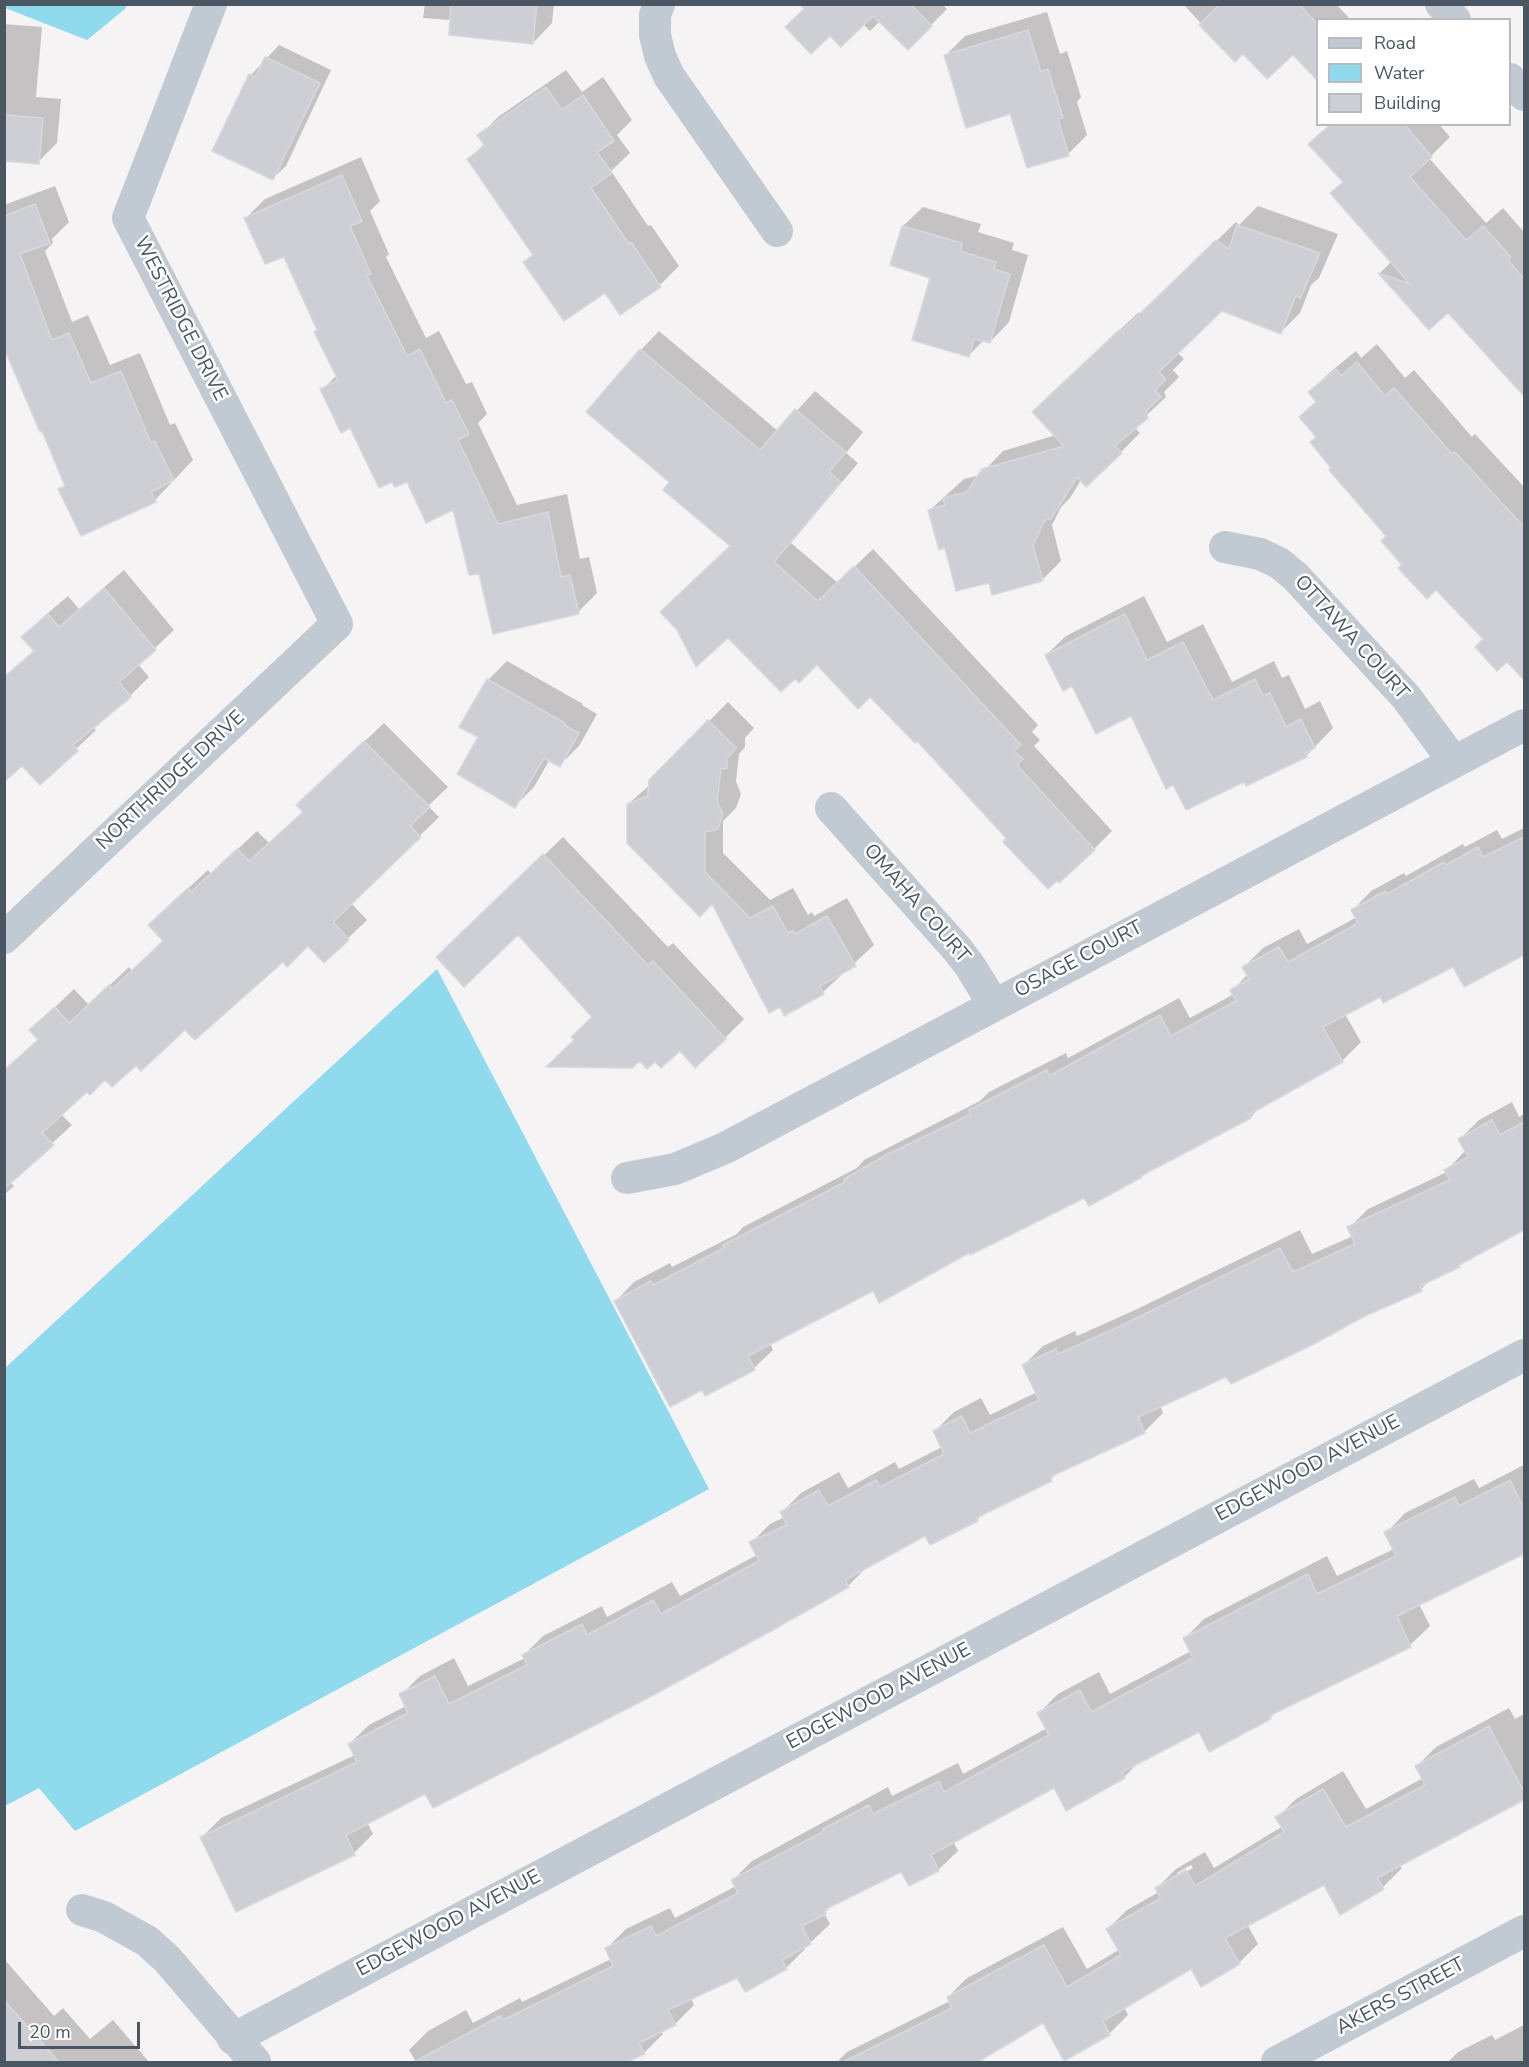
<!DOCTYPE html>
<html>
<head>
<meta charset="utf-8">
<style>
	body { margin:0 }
	#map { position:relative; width:1529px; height:2067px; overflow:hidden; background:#f5f3f3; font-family:"Nunito Sans",sans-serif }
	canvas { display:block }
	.frame { position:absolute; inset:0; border:6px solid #4a5661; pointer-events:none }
	.legend { position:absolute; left:1316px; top:18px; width:195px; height:108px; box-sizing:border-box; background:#fff; border:2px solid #b7bbc0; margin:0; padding:8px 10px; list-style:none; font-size:18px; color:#4a5661 }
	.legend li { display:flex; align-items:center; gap:12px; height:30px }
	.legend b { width:30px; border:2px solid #b7bbc0 }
	.scale { position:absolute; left:18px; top:2022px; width:122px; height:27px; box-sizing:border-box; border:3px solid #4a5661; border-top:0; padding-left:8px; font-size:18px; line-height:21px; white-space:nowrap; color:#4a5661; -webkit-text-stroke:4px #fff; paint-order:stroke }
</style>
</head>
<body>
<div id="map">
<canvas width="1529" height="2067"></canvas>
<div class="frame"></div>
<ul class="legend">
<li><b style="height:8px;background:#c1cad2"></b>Road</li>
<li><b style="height:16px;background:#90daee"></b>Water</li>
<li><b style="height:16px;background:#cdcfd5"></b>Building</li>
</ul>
<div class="scale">20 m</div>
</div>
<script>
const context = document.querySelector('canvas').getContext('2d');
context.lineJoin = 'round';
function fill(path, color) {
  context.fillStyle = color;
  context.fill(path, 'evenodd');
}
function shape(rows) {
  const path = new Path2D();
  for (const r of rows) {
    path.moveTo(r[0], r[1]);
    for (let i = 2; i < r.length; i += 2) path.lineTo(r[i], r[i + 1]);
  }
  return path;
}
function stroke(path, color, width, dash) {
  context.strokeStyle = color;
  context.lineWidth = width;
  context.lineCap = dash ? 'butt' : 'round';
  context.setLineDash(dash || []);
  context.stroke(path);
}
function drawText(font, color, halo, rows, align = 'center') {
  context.font = font + ' "Nunito Sans",sans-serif';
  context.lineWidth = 5;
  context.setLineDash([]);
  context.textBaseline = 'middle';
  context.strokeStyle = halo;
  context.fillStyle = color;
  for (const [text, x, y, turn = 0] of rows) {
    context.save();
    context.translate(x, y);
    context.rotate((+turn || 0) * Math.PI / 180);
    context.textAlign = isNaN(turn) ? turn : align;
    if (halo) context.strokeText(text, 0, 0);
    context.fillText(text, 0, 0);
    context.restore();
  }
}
const water = shape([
	[4,5,5,4,127,5,125,9,87,40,5,8],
	[437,969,709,1489,75,1831,39,1788,5,1806,5,1368]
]);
const shadow = shape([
	[425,4,554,4,552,23,533,43,451,20,423,18],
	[810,4,942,4,947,9,908,48,880,21,870,31,863,24],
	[1183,4,1336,4,1351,20,1318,20,1318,53,1305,65,1293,52,1243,52,1235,60],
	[1047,12,1060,54,1067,51,1081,97,1077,102,1087,135,1068,154,1011,112,946,55,965,36],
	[4,24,42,27,36,97,61,99,57,143,38,162,4,159],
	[279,45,331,70,286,166,273,178,251,75],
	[566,70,582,92,603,77,632,120,617,135,630,153,611,171,648,226,651,225,679,266,660,285,606,291,525,262,534,253,469,159,485,143,479,136,498,117],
	[1330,124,1439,124,1450,137,1429,158,1486,223,1503,208,1524,232,1524,394,1448,311,1429,328,1380,273,1392,261,1344,181],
	[361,157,380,201,370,211,389,254,386,257,426,338,439,331,466,384,472,382,487,414,478,423,517,505,567,494,580,559,589,557,597,593,578,612,480,572,454,508,408,480,351,426,322,390,337,375,318,330,285,255,246,218,265,199],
	[55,186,69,222,52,239,53,243,45,251,72,322,88,315,110,365,140,353,170,425,175,423,193,460,155,500,60,490,66,483,4,344,4,205],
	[1258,206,1338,234,1319,278,1311,285,1300,313,1281,332,1222,309,1177,352,1184,359,1173,370,1179,377,1164,392,1166,397,1134,427,1140,433,1121,452,1081,480,1070,498,1061,507,1052,525,1061,561,1042,580,990,581,946,546,930,510,964,479,980,475,1003,451,1056,435,1053,393,1139,312,1141,314,1236,222,1239,225],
	[923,207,981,224,978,232,1014,243,1012,250,1028,255,1009,322,990,342,984,340,969,355,932,277,892,264,903,226],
	[659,331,778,431,815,391,863,432,846,453,858,463,791,543,838,583,873,549,1038,725,1032,732,1040,740,1034,746,1112,831,1094,849,1008,838,917,739,671,482,641,350],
	[1377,344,1405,378,1414,370,1472,437,1475,434,1524,487,1524,659,1515,668,1436,588,1404,565,1388,536,1333,468,1318,437,1301,417,1317,401,1310,392,1329,373,1356,351,1361,358],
	[124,570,174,630,138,664,149,677,130,696,93,727,96,730,40,783,22,764,4,677,35,650,23,637,42,618,68,596,79,609],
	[1144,596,1167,642,1203,624,1232,682,1274,661,1282,678,1289,675,1305,709,1320,701,1333,728,1306,756,1244,780,1174,783,1132,714,1072,684,1046,655,1066,636],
	[507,661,583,704,582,705,597,714,579,746,560,765,550,759,534,787,515,806,480,736,462,726,488,680],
	[728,702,754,728,745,738,745,747,739,754,736,781,741,794,736,808,723,821,723,853,770,900,793,888,808,915,812,912,814,916,847,898,874,945,823,992,785,1014,712,902,628,804,651,784,651,780],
	[384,723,448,787,428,806,439,817,351,903,367,920,324,961,308,944,283,960,136,1064,105,1078,88,1090,61,1114,72,1125,10,1182,14,1186,4,1195,4,1070,39,1039,31,1030,74,989,89,1005,129,967,132,971,165,941,169,906,208,870,211,874,257,831,269,843,304,811,317,786],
	[1524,828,1524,953,1464,985,1453,965,1381,995,1345,1014,1361,1042,1342,1061,1261,1106,1251,1117,1146,1171,1141,1176,1089,1204,1085,1196,970,1251,873,1289,770,1343,773,1350,754,1368,705,1394,702,1388,616,1301,634,1282,670,1263,672,1267,737,1234,743,1227,857,1168,864,1160,980,1101,989,1092,1066,1053,1068,1058,1179,998,1190,1018,1234,994,1232,991,1248,974,1244,967,1263,948,1299,929,1307,944,1357,917,1353,910,1371,891,1404,873,1406,876,1463,844,1465,847,1497,830,1502,839],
	[563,837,668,947,673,943,744,1019,725,1038,680,1049,655,1059,640,1059,576,1039,594,1016,518,933,457,938],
	[1512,1102,1519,1117,1524,1114,1524,1229,1464,1261,1459,1266,1432,1278,1421,1289,1160,1405,1163,1413,1144,1432,1060,1471,1051,1479,984,1512,977,1520,926,1534,867,1567,848,1586,367,1822,373,1834,354,1853,202,1837,221,1818,355,1755,349,1744,369,1725,406,1706,401,1695,420,1676,454,1658,468,1686,525,1658,524,1655,543,1636,602,1606,607,1617,672,1582,680,1596,757,1555,751,1543,770,1524,785,1517,782,1512,801,1493,839,1472,848,1488,895,1462,899,1469,942,1447,935,1431,954,1412,981,1398,990,1415,1037,1392,1024,1365,1043,1346,1075,1331,1077,1336,1135,1310,1300,1230,1312,1254,1353,1236,1349,1228,1368,1209,1447,1172,1446,1171,1465,1151,1460,1139,1479,1120],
	[1524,1465,1524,1552,1419,1604,1430,1626,1410,1645,1279,1709,1270,1718,1199,1730,1141,1760,1124,1777,1054,1786,953,1841,958,1851,938,1870,902,1870,835,1903,824,1913,830,1924,810,1943,804,1947,805,1949,786,1968,738,1976,691,1998,694,2005,675,2024,661,2031,663,2034,644,2053,623,2062,591,2062,588,2057,577,2062,416,2062,409,2050,428,2031,466,2010,473,2023,520,1998,522,2002,611,1959,606,1949,626,1929,670,1908,675,1918,736,1886,733,1880,752,1861,888,1787,892,1796,958,1763,963,1774,1047,1728,1039,1713,1058,1694,1099,1672,1110,1694,1191,1651,1185,1638,1204,1619,1327,1556,1337,1576,1394,1549,1386,1533,1405,1513,1474,1479,1479,1488],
	[1509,1708,1515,1719,1524,1714,1524,1799,1399,1865,1402,1868,1383,1887,1325,1883,1247,1924,1258,1944,1239,1963,1191,1967,1124,2007,1128,2015,1109,2034,1043,2021,975,2062,837,2062,847,2052,950,2001,948,1997,967,1978,1063,1927,1087,1969,1120,1949,1108,1929,1127,1910,1159,1892,1157,1888,1176,1869,1205,1852,1214,1868,1283,1826,1277,1818,1296,1799,1343,1771,1366,1809,1423,1778,1417,1766,1436,1747],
	[1191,1865,1193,1868,1177,1877,1177,1873],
	[4,1959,54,2016,63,2008,90,2039,113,2020,149,2062,4,2062],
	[1524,2025,1524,2062,1448,2062,1458,2052,1492,2035,1495,2040]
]);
const building = shape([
	[451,4,537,4,533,44,449,35,451,4],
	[800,4,910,4,932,26,908,50,873,16,841,47,830,36,811,54,785,27,804,9,800,4],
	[1220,4,1299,4,1317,24,1317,80,1293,55,1267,79,1243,54,1235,62,1199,25,1220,4],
	[1028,30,1041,72,1048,69,1063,118,1058,119,1069,156,1027,168,1010,114,966,128,944,55,1028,30],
	[265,57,320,83,273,180,212,151,249,74,255,77,265,57],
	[546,87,562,110,583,95,614,141,597,152,612,173,591,188,629,244,631,242,661,287,620,315,605,293,564,321,523,262,533,255,467,159,485,146,477,135,546,87],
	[4,115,43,118,39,164,4,161,4,115],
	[1331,124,1404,124,1432,157,1410,177,1466,240,1483,226,1511,257,1508,260,1524,279,1524,396,1448,313,1429,330,1378,273,1410,284,1330,193,1343,182,1308,144,1331,124],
	[342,175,362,221,350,226,371,274,367,276,407,356,420,349,446,403,452,400,469,434,458,440,498,524,548,512,561,577,570,575,579,614,493,634,479,574,469,575,453,510,426,523,407,482,395,487,392,482,379,488,350,428,341,433,320,389,338,380,314,332,317,330,284,257,265,264,244,218,342,175],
	[35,204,50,243,20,254,52,340,69,333,91,383,121,371,151,443,155,441,174,480,151,492,156,502,81,536,58,489,65,486,42,431,40,432,4,348,4,216,35,204],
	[1237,225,1320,253,1300,299,1296,295,1281,334,1222,311,1159,372,1166,379,1155,390,1161,397,1146,411,1148,418,1115,446,1122,453,1086,487,1077,477,1051,519,1045,520,1033,545,1043,581,992,595,989,583,956,591,945,548,939,550,928,510,945,505,943,498,967,492,982,469,1064,446,1032,412,1119,330,1121,332,1216,240,1229,249,1237,225],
	[902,226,962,243,960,251,996,262,994,269,1010,274,990,343,974,339,969,357,912,340,930,278,890,265,902,226],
	[640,349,760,450,795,409,846,452,829,472,841,482,774,562,818,601,854,566,1021,745,1014,751,1023,759,1017,765,1095,850,1059,883,1057,881,1048,889,1003,842,1006,838,917,741,915,743,870,697,858,709,817,665,799,683,795,679,781,692,728,638,696,667,677,630,660,612,730,546,663,490,669,482,586,412,640,349],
	[1357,362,1385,396,1394,388,1452,454,1455,452,1524,527,1524,680,1507,662,1497,671,1475,647,1483,639,1436,590,1427,599,1398,568,1402,565,1381,541,1386,536,1329,470,1331,468,1310,442,1316,437,1299,417,1316,402,1308,392,1336,369,1341,376,1357,362],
	[104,588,156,650,119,682,131,697,73,745,78,751,40,785,22,766,4,782,4,677,34,651,21,637,48,614,59,627,104,588],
	[1125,614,1147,660,1183,642,1213,700,1255,679,1263,696,1270,693,1286,727,1301,719,1315,748,1305,753,1307,757,1246,786,1244,782,1186,810,1173,785,1166,789,1131,716,1096,734,1072,686,1063,691,1045,655,1125,614],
	[487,679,565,723,564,725,579,733,560,767,544,758,515,808,457,774,478,737,459,727,487,679],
	[708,720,736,748,727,758,727,768,721,769,717,801,723,814,718,829,705,832,705,872,750,918,773,906,788,933,793,930,795,934,827,916,856,966,820,986,824,994,784,1016,780,1007,769,1013,712,904,700,917,627,843,627,804,648,796,649,780,708,720],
	[364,741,430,807,410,826,421,837,333,922,349,940,324,963,308,946,287,967,283,962,195,1040,185,1030,141,1071,136,1066,112,1087,105,1080,90,1095,87,1092,42,1133,54,1145,4,1189,4,1070,38,1040,29,1030,55,1007,69,1023,109,985,112,989,163,941,148,925,188,888,191,892,237,849,249,861,303,812,296,805,364,741],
	[1524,837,1524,955,1464,987,1453,967,1383,1003,1380,997,1323,1027,1343,1062,1250,1114,1251,1118,1141,1176,1142,1177,1089,1206,1084,1198,970,1255,969,1253,879,1303,873,1291,748,1356,755,1370,705,1396,702,1390,670,1407,614,1301,651,1281,653,1285,724,1248,723,1245,845,1182,844,1179,886,1155,971,1114,969,1110,1047,1070,1049,1076,1160,1015,1171,1036,1236,1001,1230,990,1249,979,1242,967,1279,947,1288,962,1358,923,1351,910,1385,891,1387,894,1444,862,1446,865,1478,847,1483,857,1524,837],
	[543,854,648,965,653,961,726,1039,695,1068,680,1051,661,1068,655,1062,647,1069,640,1061,632,1068,546,1067,574,1040,571,1037,592,1017,518,935,464,987,436,957,543,854],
	[1492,1120,1500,1135,1524,1122,1524,1230,1459,1265,1460,1267,1420,1286,1422,1291,1365,1316,1312,1345,1231,1384,1226,1377,1138,1417,1145,1433,1050,1477,1052,1481,976,1518,978,1521,930,1545,925,1536,845,1580,849,1587,771,1631,646,1699,433,1808,425,1794,346,1835,355,1855,236,1912,200,1837,357,1762,348,1744,408,1713,399,1694,435,1676,449,1704,527,1665,522,1655,582,1624,587,1635,653,1600,661,1614,759,1561,749,1542,787,1525,780,1512,819,1490,828,1506,876,1480,880,1487,944,1454,933,1431,962,1416,970,1433,1039,1400,1022,1365,1056,1349,1058,1354,1114,1329,1280,1248,1293,1272,1355,1244,1347,1227,1450,1180,1444,1170,1468,1157,1458,1139,1492,1120],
	[1510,1480,1524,1509,1524,1554,1397,1616,1411,1647,1269,1716,1271,1719,1209,1752,1199,1732,1122,1772,1125,1778,1066,1811,1054,1788,931,1855,939,1871,909,1886,901,1872,824,1910,826,1914,802,1926,811,1944,782,1960,787,1969,745,1992,737,1978,668,2010,676,2025,639,2043,645,2054,627,2062,414,2062,500,2016,503,2020,613,1966,605,1948,651,1926,656,1936,738,1893,731,1880,824,1831,823,1829,869,1805,873,1814,939,1781,944,1792,1049,1735,1037,1713,1080,1690,1091,1712,1193,1658,1183,1638,1308,1574,1317,1594,1396,1556,1384,1532,1455,1497,1459,1506,1510,1480],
	[1489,1726,1524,1792,1524,1800,1377,1878,1384,1889,1340,1915,1324,1885,1225,1938,1240,1964,1201,1987,1191,1969,1103,2021,1110,2035,1064,2061,1043,2023,978,2062,843,2062,952,2008,947,1997,1044,1945,1067,1987,1121,1955,1106,1929,1161,1898,1155,1888,1186,1870,1195,1886,1284,1832,1275,1817,1323,1789,1346,1827,1425,1785,1415,1766,1489,1726],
	[4,2000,59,2062,4,2062,4,2000]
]);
const minor = shape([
	[659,4,655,15,655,35,660,56,669,76,777,231],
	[1441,4,1455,20],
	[1510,79,1524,95],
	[1225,547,1260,554,1279,563,1296,577,1406,697,1454,762],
	[831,808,957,949,970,966,994,1005],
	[4,938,337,624,128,218,211,4],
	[627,1178,675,1169,725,1148,1524,725],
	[82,1910,104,1917,147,1941,167,1959,255,2062],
	[233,2039,1524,1355],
	[1277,2062,1524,1931]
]);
const streetNames = [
	["WESTRIDGE DRIVE",180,319,63],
	["OTTAWA COURT",1351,638,48],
	["NORTHRIDGE DRIVE",171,781,-43],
	["OMAHA COURT",916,904,49],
	["OSAGE COURT",1079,960,-28],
	["EDGEWOOD AVENUE",1308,1469,-28],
	["EDGEWOOD AVENUE",879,1697,-28],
	["EDGEWOOD AVENUE",449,1924,-28],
	["AKERS STREET",1401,1997,-28]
];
fill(water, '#90daee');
fill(shadow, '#0003');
fill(building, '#cdcfd5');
stroke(building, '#d7d9de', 1.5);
stroke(minor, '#c1cad2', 32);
drawText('20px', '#4a5661', '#fff', streetNames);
</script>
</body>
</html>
